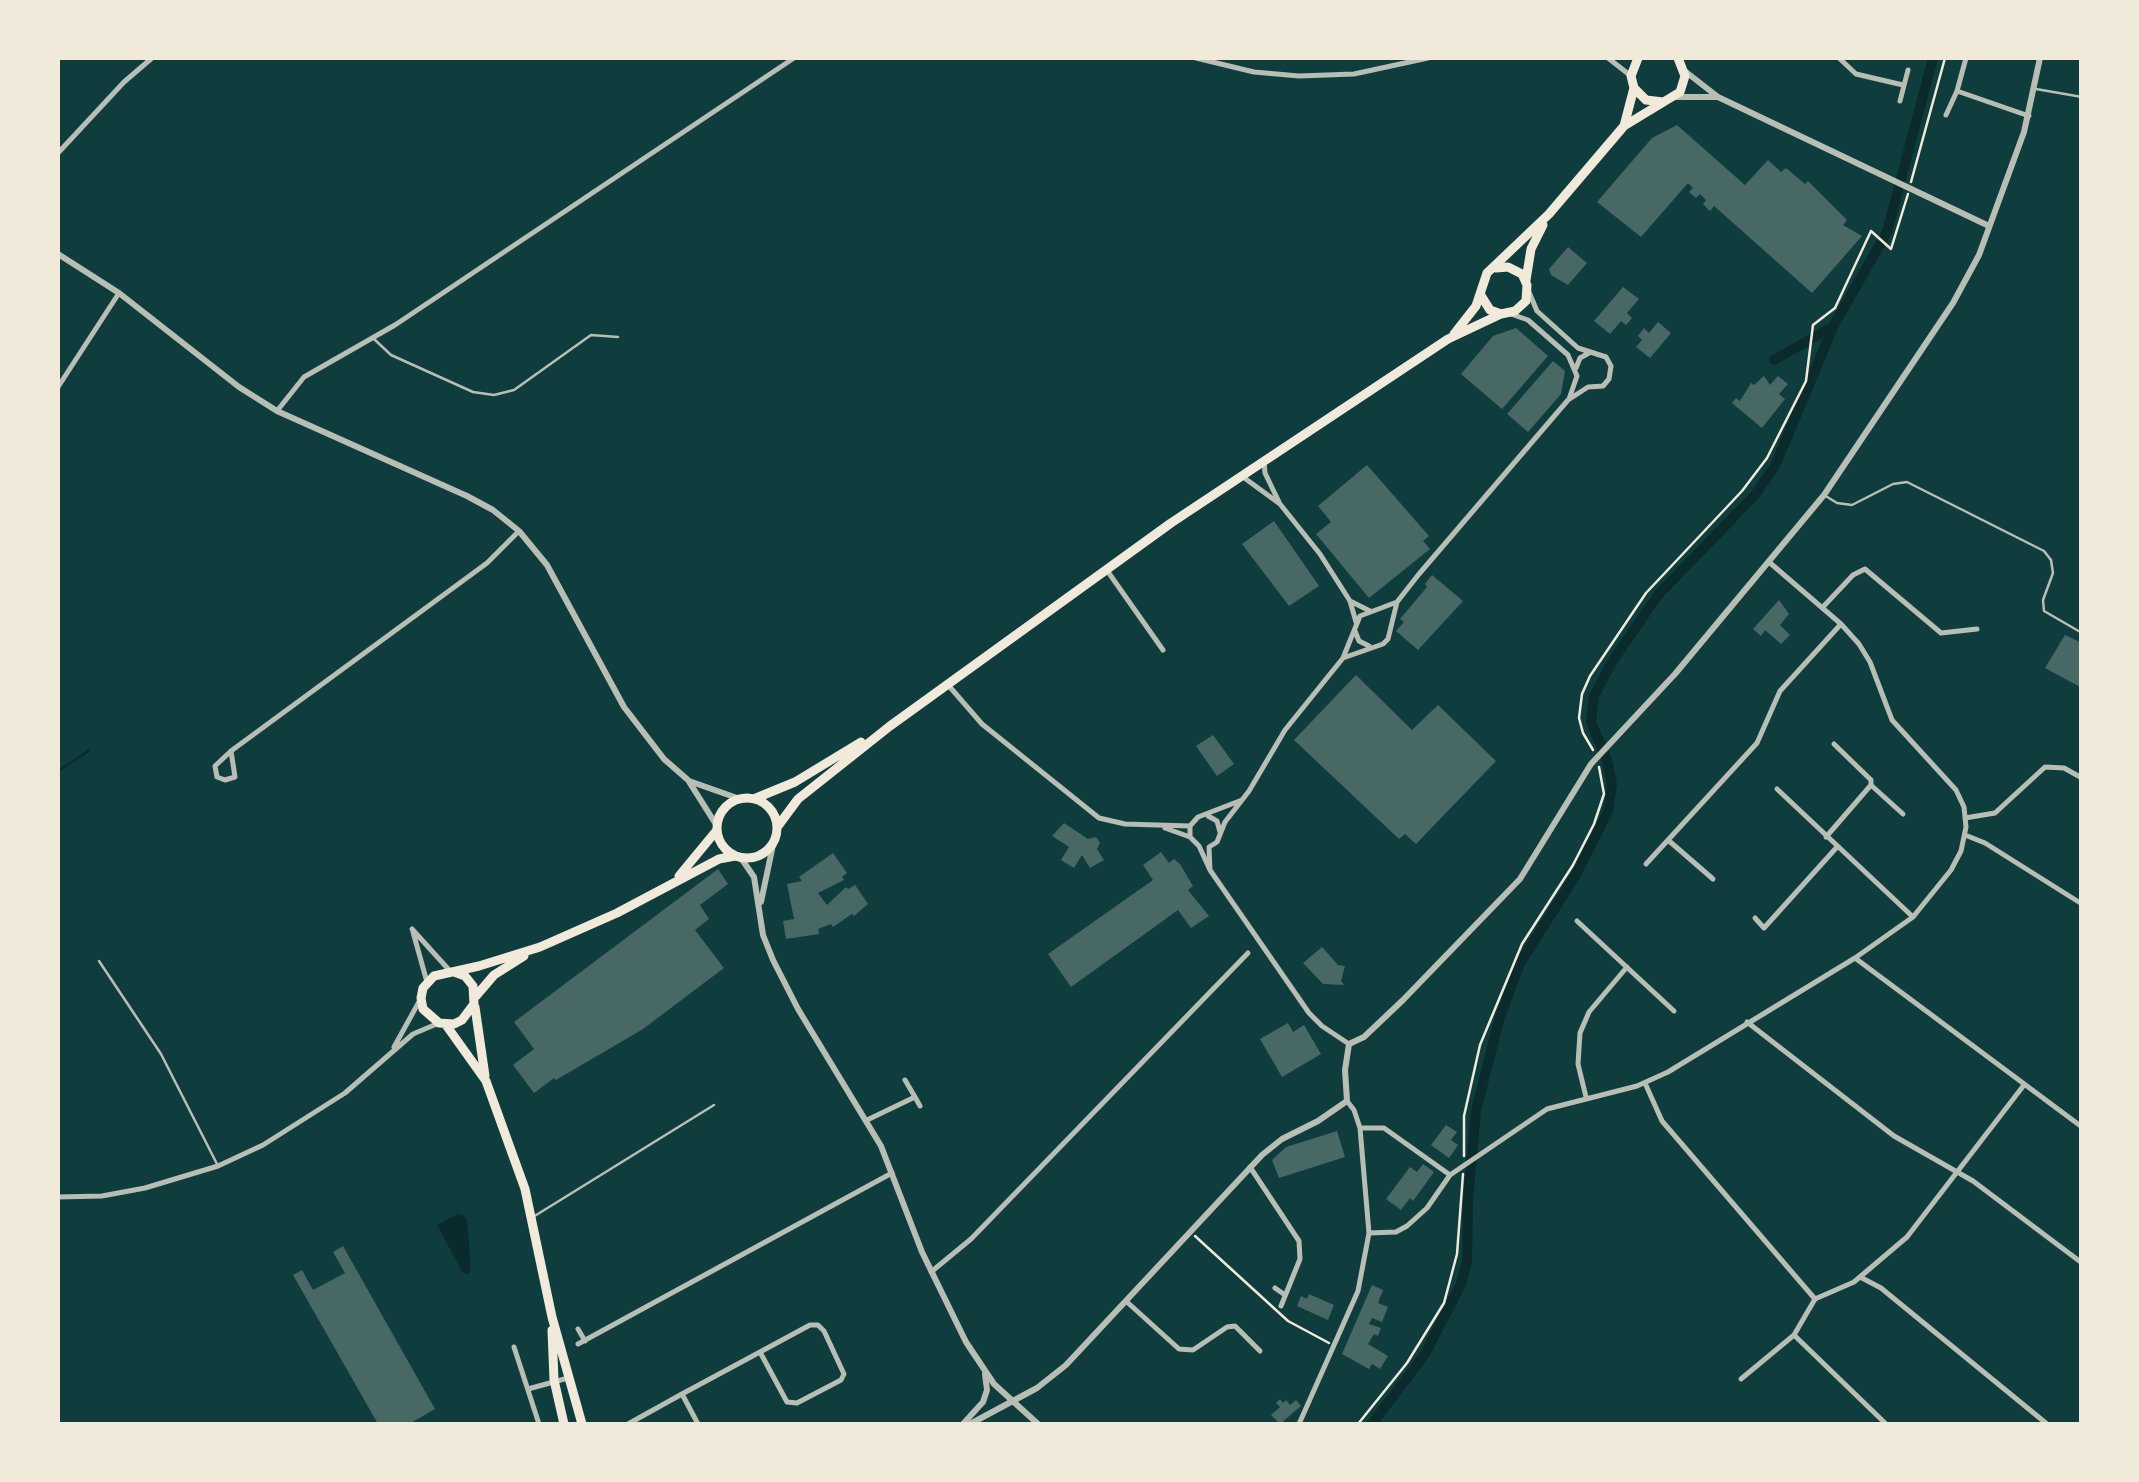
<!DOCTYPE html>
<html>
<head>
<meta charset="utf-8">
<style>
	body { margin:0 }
	#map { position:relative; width:2139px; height:1482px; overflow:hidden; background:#0f3d3e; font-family:"Public Sans",sans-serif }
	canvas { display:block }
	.frame { position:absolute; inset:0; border:60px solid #f1e9da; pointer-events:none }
</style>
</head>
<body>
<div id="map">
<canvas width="2139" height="1482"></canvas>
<div class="frame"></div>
</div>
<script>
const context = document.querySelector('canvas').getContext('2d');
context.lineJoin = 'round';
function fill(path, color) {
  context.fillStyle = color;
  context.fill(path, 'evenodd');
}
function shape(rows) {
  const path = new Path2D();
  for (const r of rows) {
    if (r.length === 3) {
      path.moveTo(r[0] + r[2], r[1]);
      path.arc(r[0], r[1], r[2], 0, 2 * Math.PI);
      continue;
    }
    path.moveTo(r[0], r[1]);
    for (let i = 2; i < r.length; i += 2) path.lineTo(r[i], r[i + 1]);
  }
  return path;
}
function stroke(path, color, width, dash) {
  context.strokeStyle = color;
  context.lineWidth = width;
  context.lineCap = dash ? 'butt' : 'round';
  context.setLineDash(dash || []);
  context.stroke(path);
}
const water = shape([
	[458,1214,463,1215,467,1220,471,1269,468,1274,463,1273,437,1225]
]);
const stream = shape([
	[58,771,90,750]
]);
const canal = shape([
	[1774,360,1832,327],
	[1372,1424,1425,1354,1461,1284,1467,1262,1468,1200,1476,1111,1499,1020,1520,963,1574,878,1608,812,1612,785,1607,760,1591,722,1594,696,1612,662,1658,595,1755,495,1775,466,1833,327,1887,232,1933,58]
]);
const building = shape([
	[1677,125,1745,185,1768,160,1781,172,1786,168,1805,184,1808,181,1847,220,1843,225,1862,236,1812,293,1714,206,1710,211,1703,204,1706,200,1700,194,1696,198,1689,192,1693,188,1688,183,1641,237,1597,202,1652,138],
	[1568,247,1587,263,1568,285,1551,275,1549,269],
	[1623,287,1639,299,1627,313,1632,318,1626,325,1621,321,1610,334,1594,321],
	[1658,322,1671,333,1650,358,1636,347,1642,340,1638,336,1644,328,1649,333],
	[1516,328,1548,356,1502,409,1461,374,1493,336],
	[1553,361,1565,371,1561,394,1528,432,1507,414],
	[1764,376,1770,385,1778,376,1788,384,1779,394,1785,399,1762,428,1732,403,1736,398,1740,401,1751,383,1754,385],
	[1367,465,1429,536,1423,541,1430,549,1369,598,1316,534,1331,522,1318,506],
	[1274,521,1319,586,1289,606,1242,544],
	[1432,575,1463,601,1418,650,1396,631,1404,622,1400,619,1427,587,1425,584],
	[1779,600,1789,614,1780,625,1790,635,1781,644,1765,630,1761,636,1753,629],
	[2065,635,2082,643,2082,688,2045,668],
	[1356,675,1412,730,1438,705,1496,761,1416,844,1405,834,1399,839,1294,740],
	[1213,735,1234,764,1217,776,1196,746],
	[1064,823,1088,839,1096,837,1100,843,1097,849,1104,860,1090,868,1082,855,1074,868,1061,860,1069,847,1052,836],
	[1161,852,1169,863,1174,859,1180,864,1193,886,1188,890,1209,916,1191,928,1178,910,1071,987,1048,954,1153,880,1143,865],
	[833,853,847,873,842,877,844,880,818,893,827,905,846,887,848,889,855,885,868,904,854,916,852,914,833,927,831,924,818,929,819,934,786,939,783,921,794,919,787,884,802,881,799,877],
	[718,869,728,884,700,905,709,919,695,930,724,968,643,1029,556,1080,554,1078,534,1093,513,1065,534,1049,514,1022],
	[1322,947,1338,965,1345,966,1341,981,1344,985,1323,984,1303,963],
	[1288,1023,1293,1032,1304,1025,1321,1054,1282,1077,1260,1039],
	[1446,1125,1457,1132,1451,1140,1458,1145,1449,1158,1431,1145],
	[1337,1131,1345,1157,1279,1178,1272,1160,1286,1147],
	[1423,1164,1434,1172,1413,1201,1410,1198,1401,1210,1386,1199,1410,1167,1417,1172],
	[343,1246,435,1409,409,1424,378,1424,293,1275,302,1270,313,1290,345,1273,333,1252],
	[1372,1285,1383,1290,1378,1303,1388,1307,1382,1322,1372,1318,1369,1324,1381,1328,1378,1336,1374,1334,1368,1344,1388,1356,1380,1369,1372,1364,1369,1369,1342,1354],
	[1309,1294,1334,1305,1328,1320,1297,1306,1301,1296,1307,1299],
	[1280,1399,1283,1403,1286,1400,1290,1405,1296,1400,1301,1406,1280,1424,1271,1415,1280,1407,1276,1403]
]);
const path = shape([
	[1911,182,1945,58],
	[1593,750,1583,733,1579,718,1582,694,1590,676,1646,593,1742,491,1767,458,1806,381,1813,325,1835,308,1871,231,1891,249,1908,194],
	[1464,1156,1464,1116,1480,1045,1522,944,1573,865,1594,824,1604,794,1599,767],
	[1195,1236,1288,1321,1329,1343],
	[1358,1424,1407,1363,1444,1303,1457,1254,1463,1174]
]);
const service = shape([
	[2036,89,2082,97],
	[374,339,391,355,473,392,494,395,514,390,591,335,618,337],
	[1824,495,1837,503,1852,505,1893,484,1907,482,2044,551,2051,560,2053,573,2043,600,2044,611,2082,633],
	[99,961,161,1054,217,1164],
	[533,1217,714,1105]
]);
const minor = shape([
	[1196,58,1254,72,1299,76,1354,74,1428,58],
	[1608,58,1631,76],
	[1839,58,1856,74,1903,85],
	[1957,91,1966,58],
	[1900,101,1908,70],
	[1946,115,1957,91,2029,116],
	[58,153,124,82,152,58],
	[1511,314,1528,320,1568,355,1577,376,1569,399],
	[1576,368,1580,358,1589,353],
	[58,387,119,293],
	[277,411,304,377,395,325,794,58],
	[1264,461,1265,473,1279,502],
	[1243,477,1280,504,1320,554,1350,601,1356,622],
	[1106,569,1163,650],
	[1350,601,1370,611],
	[1822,608,1853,575,1865,569,1941,633,1977,629],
	[1355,631,1359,641,1369,646],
	[1343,658,1383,644,1388,639,1397,602,1419,574,1568,400,1588,387,1603,386,1609,379,1611,366,1606,357,1578,348,1537,311,1529,292],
	[949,686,982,724,1099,818,1125,824,1190,826,1198,817,1242,800],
	[231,751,487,563,519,531],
	[231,751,235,777,225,780,217,777,215,766,231,751],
	[1872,786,1903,814],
	[1777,789,1913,917],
	[1208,816,1217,821,1220,832],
	[1965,818,1995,813,2045,767,2064,768,2082,778],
	[1190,826,1190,837,1199,846,1210,870,1309,1013,1322,1026,1349,1044],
	[1165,828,1190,837],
	[1965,835,1985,843,2082,904],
	[1826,837,1871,785,1871,780,1834,744],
	[1668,840,1713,879],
	[1646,864,1757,743,1780,691,1841,624],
	[1210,870,1209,847,1217,842,1225,822,1249,791,1285,730,1343,658,1360,616,1397,602],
	[1755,918,1764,928,1837,847],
	[1577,921,1674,1011],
	[412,929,450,971],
	[413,932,427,982],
	[1855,958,2082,1127],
	[1747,1022,1894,1136,1973,1181,2082,1263],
	[394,1047,420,1000],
	[1645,1083,1662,1121,1815,1299],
	[915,1097,920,1106],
	[1586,1097,1578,1064,1580,1033,1589,1012,1627,967],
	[867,1120,915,1097,905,1080],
	[1360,1128,1384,1128,1450,1175],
	[1250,1167,1299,1241,1300,1259,1281,1306],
	[58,1197,102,1196,145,1188,218,1166,263,1145,345,1093,413,1034,439,1023],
	[1369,1233,1396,1232,1407,1226,1427,1208,1450,1175,1547,1109,1637,1086,1668,1072,1855,958,1913,917,1951,870,1961,851,1966,827,1964,807,1956,790,1892,720,1870,662,1859,644,1841,624,1769,562],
	[931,1272,971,1239,1248,953],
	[1862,1278,1881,1288,2047,1424],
	[1275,1288,1285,1295],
	[1127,1302,1179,1349,1193,1350,1227,1327,1235,1326,1260,1351],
	[578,1329,585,1341],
	[1794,1335,1886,1424],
	[578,1344,892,1173],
	[514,1347,539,1424],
	[1741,1379,1794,1335,1815,1299,1854,1282,1907,1237,2024,1085],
	[528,1389,568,1378],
	[682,1394,698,1424],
	[628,1424,682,1394,760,1352,810,1325,818,1325,824,1331,844,1374,841,1380,797,1403,787,1402,760,1352],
	[1299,1424,1358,1291,1369,1233,1360,1128,1354,1110,1347,1101]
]);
const tertiary = shape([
	[1686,72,1718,97,1989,226],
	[1674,97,1717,97],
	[58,254,119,293,239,387,277,411,467,496,493,510,519,531,547,565,624,707,664,759,688,780,717,826],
	[689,781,740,799],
	[741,858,754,877,763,935,773,960,798,1009,881,1146,922,1252,966,1342,994,1384,1038,1424],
	[761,902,773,845],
	[963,1424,983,1402,987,1390,985,1374],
	[970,1424,1037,1388,1066,1365,1262,1155,1282,1139,1318,1121,1347,1101,1345,1070,1349,1044,1364,1037,1403,1000,1520,879,1591,764,1675,674,1824,495,1953,303,1979,255,2024,132,2040,58]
]);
const primary = shape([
	[1638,58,1631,76,1634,88,1646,100,1663,102],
	[1624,126,1634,88],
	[1526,280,1531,249,1543,225],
	[1480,294,1490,310,1501,314,1515,311,1526,301,1527,285,1522,274,1508,267,1496,268],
	[1454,334,1476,306,1487,273,1549,214,1624,126,1680,92,1685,76,1678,58],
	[747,828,30],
	[756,798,795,782,861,742],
	[778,826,798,799,890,726,1171,523,1448,339,1501,314],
	[679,876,717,830],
	[454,972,465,976,473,986,474,1004,462,1020,454,1024,439,1023,423,1009,421,998,423,988,434,976,479,966,540,947,617,913,719,859,735,856],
	[476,996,494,975,524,956],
	[475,1007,485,1076],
	[446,1025,486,1081,525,1189,552,1317,582,1424],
	[552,1330,554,1380,564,1424]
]);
fill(water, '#0a2a2b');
stroke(stream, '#0a2a2b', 2.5);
stroke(canal, '#0a2a2b', 10);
fill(building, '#486865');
stroke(path, '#f1e9da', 2.5);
stroke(service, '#b8beb3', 2.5);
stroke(minor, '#b8beb3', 5);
stroke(tertiary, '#b8beb3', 6);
stroke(primary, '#f1e9da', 9);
</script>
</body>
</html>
